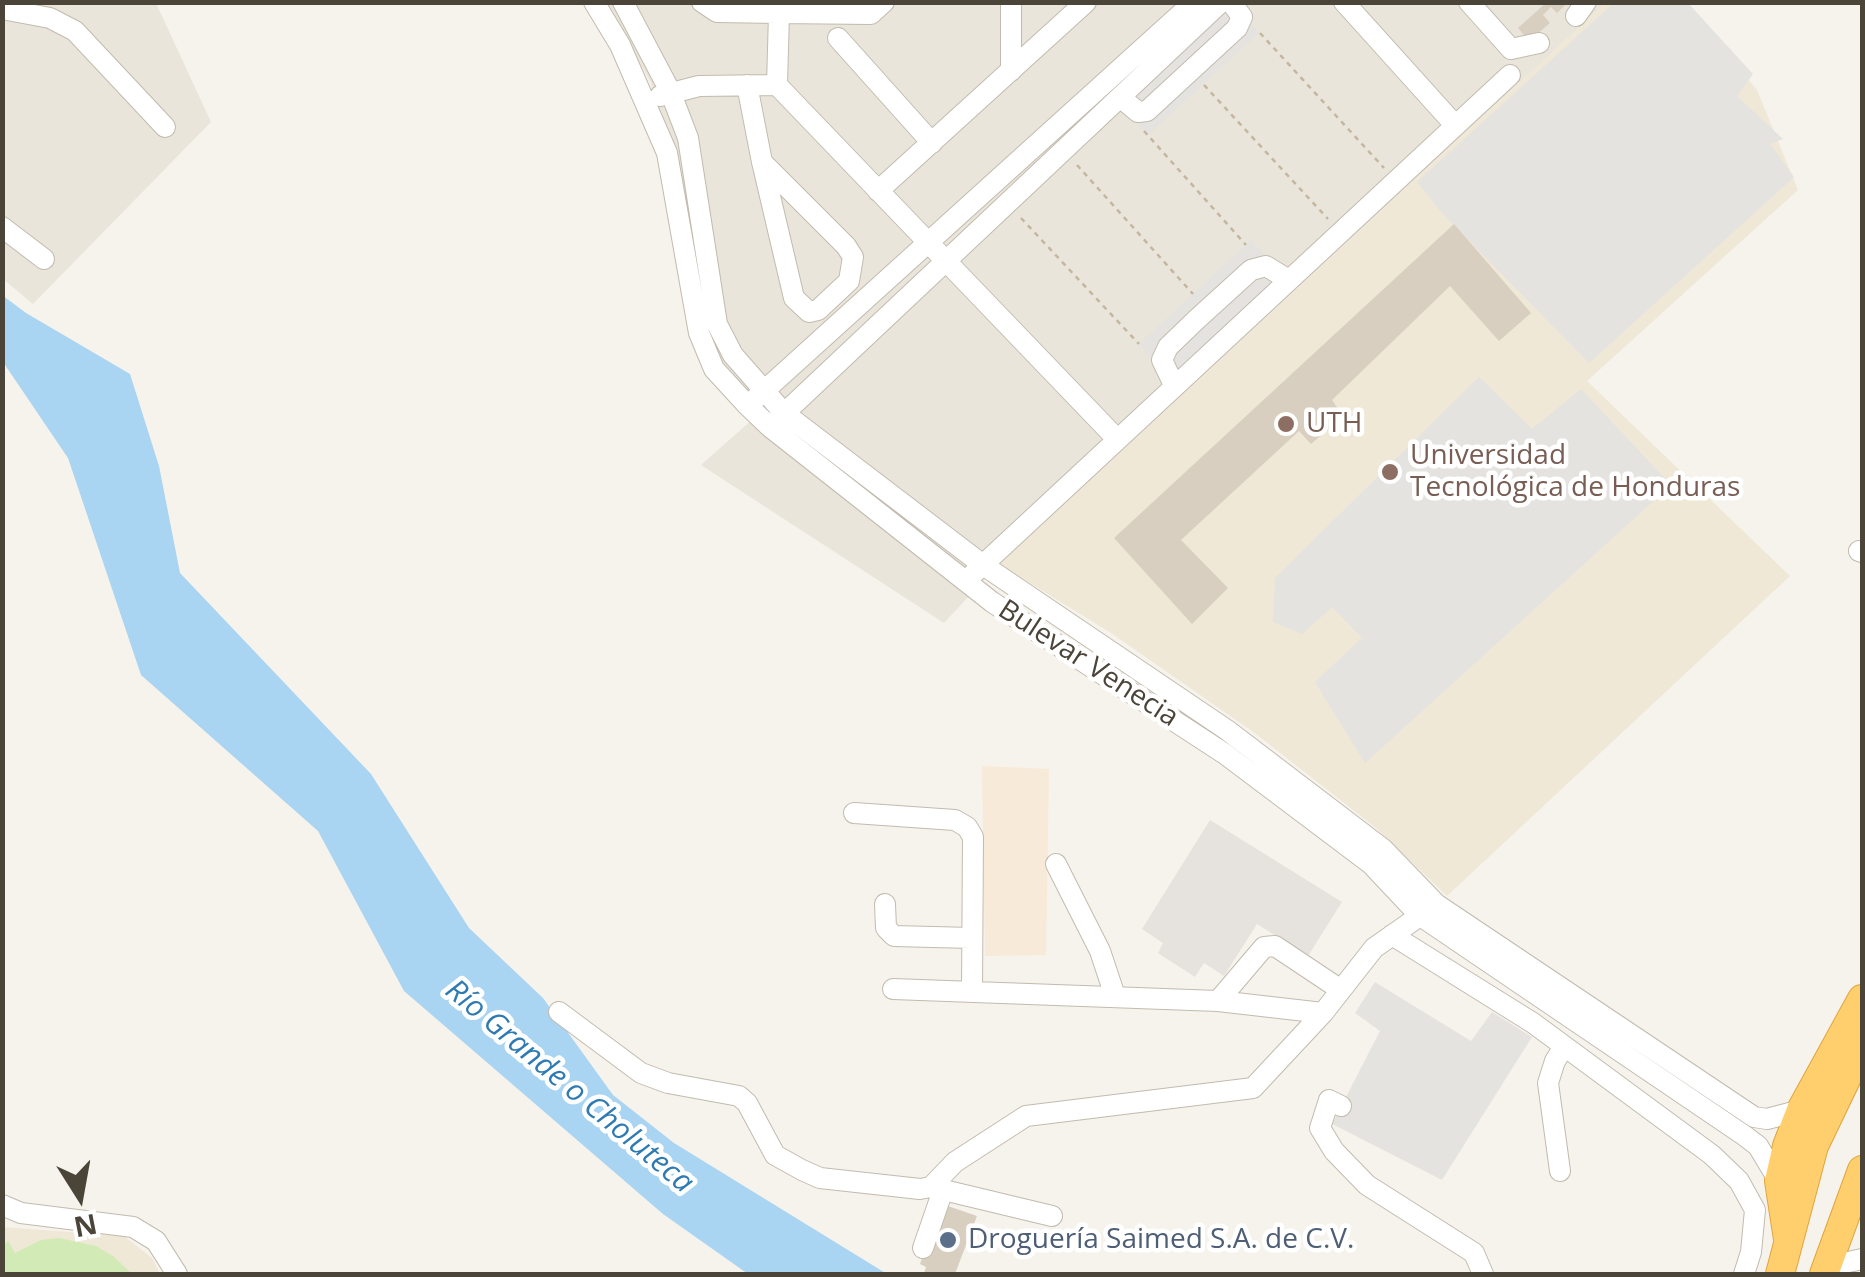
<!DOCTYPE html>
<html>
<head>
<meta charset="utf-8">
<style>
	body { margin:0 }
	#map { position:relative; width:1865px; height:1277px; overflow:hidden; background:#f6f3ec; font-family:"Open Sans",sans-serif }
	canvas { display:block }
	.frame { position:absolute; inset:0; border:5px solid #4b4439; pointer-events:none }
	.north { position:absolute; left:30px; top:1147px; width:100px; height:100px; -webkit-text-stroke:8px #fff; paint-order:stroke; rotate:169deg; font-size:28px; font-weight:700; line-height:40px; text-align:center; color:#4b4439 }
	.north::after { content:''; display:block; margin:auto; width:35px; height:45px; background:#4b4439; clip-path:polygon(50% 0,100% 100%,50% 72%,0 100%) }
</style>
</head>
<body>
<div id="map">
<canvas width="1865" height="1277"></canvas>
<div class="frame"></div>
<div class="north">N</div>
</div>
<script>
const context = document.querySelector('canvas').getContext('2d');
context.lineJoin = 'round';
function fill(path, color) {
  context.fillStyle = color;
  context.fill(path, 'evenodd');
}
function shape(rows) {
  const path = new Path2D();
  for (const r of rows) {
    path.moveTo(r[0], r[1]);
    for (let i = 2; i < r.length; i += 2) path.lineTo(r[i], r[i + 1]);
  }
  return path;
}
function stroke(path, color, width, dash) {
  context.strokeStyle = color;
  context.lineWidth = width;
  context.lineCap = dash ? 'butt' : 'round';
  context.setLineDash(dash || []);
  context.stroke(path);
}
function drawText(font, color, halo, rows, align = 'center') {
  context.font = font + ' "Open Sans",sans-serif';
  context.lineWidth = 9;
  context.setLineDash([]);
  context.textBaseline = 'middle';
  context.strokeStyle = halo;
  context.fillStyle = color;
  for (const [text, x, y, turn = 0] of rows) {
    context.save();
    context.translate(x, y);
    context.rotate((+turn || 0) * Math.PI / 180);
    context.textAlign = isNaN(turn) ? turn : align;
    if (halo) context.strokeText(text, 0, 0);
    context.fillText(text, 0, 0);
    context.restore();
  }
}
const residential = shape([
	[2,3,156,3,211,122,33,304,3,279],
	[606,3,1606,3,999,564,944,623,701,465,763,410,716,355,696,298,666,131,650,81]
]);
const commercial = shape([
	[982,766,1049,769,1046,955,985,956]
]);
const industrial = shape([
	[1210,820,1342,902,1308,956,1257,924,1224,976,1204,963,1195,977,1158,953,1163,943,1142,929]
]);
const education = shape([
	[1606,3,1686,3,1757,90,1798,190,1587,381,1790,576,1447,896,1376,828,1256,734,1111,633,999,564],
	[2,1227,124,1236,152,1258,160,1274,3,1274]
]);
const green = shape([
	[59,1238,96,1246,114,1257,132,1274,3,1274,3,1246,8,1241,15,1253,41,1240]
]);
const parking = shape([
	[1615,2,1688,3,1753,74,1737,96,1783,139,1770,144,1794,177,1589,363,1442,213,1417,182],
	[1232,3,1259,33,1148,135,1116,100],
	[1251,240,1287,279,1174,385,1139,344],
	[1479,377,1532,429,1581,389,1671,485,1365,763,1315,682,1362,638,1332,607,1302,634,1273,622,1275,578],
	[1375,982,1471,1041,1492,1012,1532,1037,1442,1180,1332,1124,1380,1031,1355,1013]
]);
const water = shape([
	[2,295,26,313,130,374,159,466,180,573,371,774,469,928,543,998,613,1095,674,1143,887,1274,748,1274,663,1214,404,991,318,831,141,675,68,458,3,362]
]);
const building = shape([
	[1547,2,1568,2,1557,13,1551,7,1543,15,1550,23,1529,41,1518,28],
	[1454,224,1531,313,1499,341,1450,286,1332,400,1343,416,1311,444,1299,431,1181,540,1228,588,1192,624,1114,538],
	[942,1204,977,1216,955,1274,929,1274,924,1273,926,1267,920,1264]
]);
const path = shape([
	[1260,33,1384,168],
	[1204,85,1328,219],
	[1144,131,1246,245],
	[1077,165,1193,294],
	[1021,218,1139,344]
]);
const minor = shape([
	[594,2,620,45,667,153,699,333,714,369,747,405,770,427,992,602,1225,754,1371,864,1419,915,1745,1136,1758,1146,1779,1181],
	[623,2,670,91,688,138,717,324,733,355,784,413,983,565,1227,730,1383,849,1436,904,1754,1117,1767,1119,1801,1110],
	[702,2,717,12,779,13,778,2],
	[884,2,871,14,779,13,777,85,1116,438],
	[1011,2,1011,71],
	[1344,2,1454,124],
	[1469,2,1511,49,1539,43],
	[2,9,50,18,75,31,165,127],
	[1576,16,1586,2],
	[838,38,932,143],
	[747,85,762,162,794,298,809,312,818,310,849,281,853,257,846,246,762,162],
	[660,96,699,86,777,85],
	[1120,97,1138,112,1147,111,1237,28,1242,17,1231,2],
	[878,191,1086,2],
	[2,227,44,259],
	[1174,385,1162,360,1168,347,1196,320,1251,270,1266,266,1287,279],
	[754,400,1194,2],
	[775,422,1221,2],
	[1859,551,1862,552],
	[973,574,1510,75],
	[854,813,955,820,967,827,973,837,972,990],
	[1056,864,1100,951,1115,996],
	[885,904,886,928,894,936,972,938],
	[1392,935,1533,1023,1712,1155,1739,1181,1755,1210,1751,1252,1744,1274],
	[893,989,1218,1001,1323,1013],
	[1218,1001,1264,947,1275,946,1341,990],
	[559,1012,641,1073,668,1083,739,1096,747,1103,775,1155,802,1170,820,1178,920,1189,931,1187,955,1162,1026,1116,1253,1088,1323,1013,1374,948,1431,908],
	[1341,1106,1329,1100,1320,1128,1334,1151,1367,1185,1474,1253,1483,1274],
	[1560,1171,1548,1083,1555,1061,1564,1047],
	[931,1187,1052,1216],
	[2,1205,21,1213,133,1227,156,1241,177,1274],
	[923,1248,943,1190],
	[1826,1267,1862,1259]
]);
const highway = shape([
	[1788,1239,1779,1181,1787,1146,1801,1110,1862,999],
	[1780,1274,1814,1146,1862,1046],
	[1824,1274,1862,1170]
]);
const markers = [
	[1286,424,10,"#8d6e63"],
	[1390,472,10,"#8d6e63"],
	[948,1240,10,"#5c6f8a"]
];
const educationNames = [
	["UTH",1306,424],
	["Universidad",1410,456],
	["Tecnológica de Honduras",1410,488]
];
const streetNames = [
	["Bulevar Venecia",1088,664,33]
];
const serviceNames = [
	["Droguería Saimed S.A. de C.V.",968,1240]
];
const waterNames = [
	["Río Grande o Choluteca",569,1087,40]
];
fill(residential, '#eae5da');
fill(commercial, '#f7ead8');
fill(industrial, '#e6e2dd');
fill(education, '#efe8d6');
fill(green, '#d2eab5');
fill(parking, '#e5e3e0');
fill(water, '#a9d4f2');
fill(building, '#d8cfc1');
stroke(minor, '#c2bbae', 22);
stroke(highway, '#e0a43c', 30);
stroke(path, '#c4b79f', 2.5, [5, 5]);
stroke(minor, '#fff', 20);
stroke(highway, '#ffcf6e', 28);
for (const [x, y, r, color] of markers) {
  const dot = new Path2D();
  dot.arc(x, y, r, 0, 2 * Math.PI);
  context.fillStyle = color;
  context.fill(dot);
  stroke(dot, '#fff', 4);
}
drawText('28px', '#785e54', '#fff', educationNames, 'left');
drawText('28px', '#4b4439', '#fff', streetNames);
drawText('28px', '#4e5e75', '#fff', serviceNames, 'left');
drawText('italic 30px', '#2e7ab2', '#fff', waterNames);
</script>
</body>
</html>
